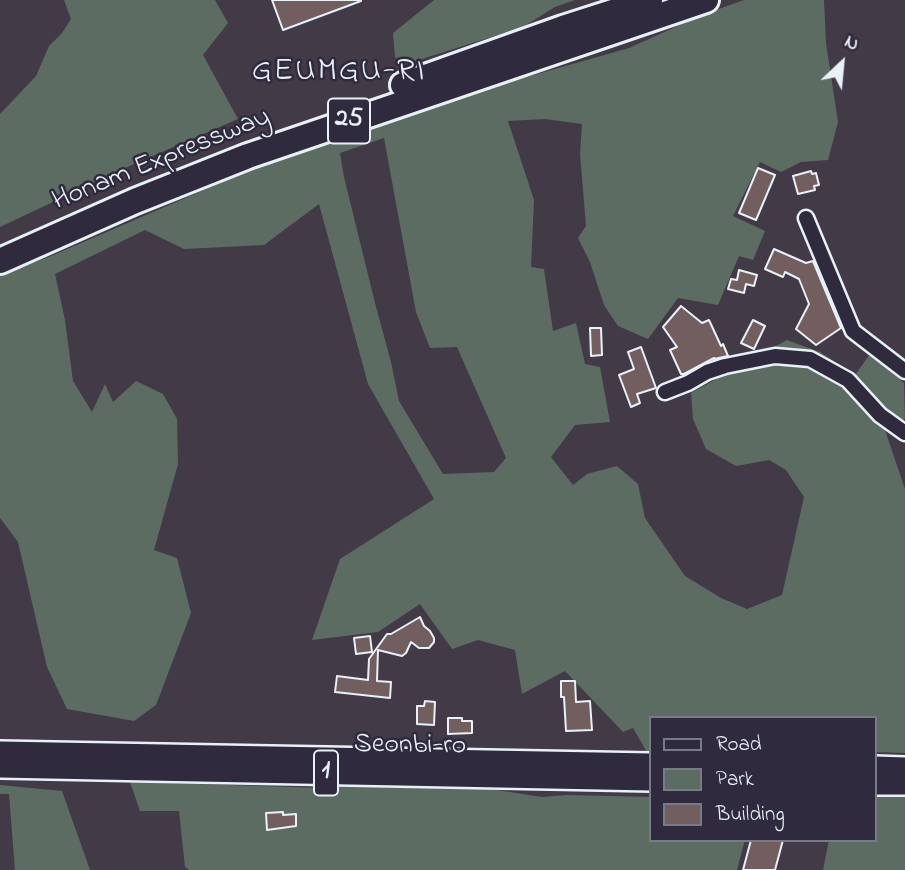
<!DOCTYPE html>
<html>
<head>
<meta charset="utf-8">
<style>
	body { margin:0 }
	#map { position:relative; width:905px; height:870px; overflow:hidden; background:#433a47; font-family:"Indie Flower",sans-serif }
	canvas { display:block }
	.legend { position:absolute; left:649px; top:716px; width:228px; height:126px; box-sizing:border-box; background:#2f2a3d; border:2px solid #797a88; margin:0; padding:9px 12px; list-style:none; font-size:21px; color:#e8f1f8 }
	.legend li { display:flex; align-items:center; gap:14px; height:35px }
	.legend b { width:35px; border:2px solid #797a88 }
	.north { position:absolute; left:807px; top:28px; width:70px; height:70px; -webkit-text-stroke:5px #2f2a3d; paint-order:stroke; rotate:26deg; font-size:19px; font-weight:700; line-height:28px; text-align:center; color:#e8f1f8 }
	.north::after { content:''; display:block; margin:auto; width:24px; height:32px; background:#e8f1f8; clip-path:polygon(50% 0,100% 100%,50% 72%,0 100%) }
</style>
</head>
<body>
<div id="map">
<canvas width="905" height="870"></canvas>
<ul class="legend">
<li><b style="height:9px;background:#2f2a3d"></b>Road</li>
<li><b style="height:19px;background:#5c6c62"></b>Park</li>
<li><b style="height:19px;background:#725e5f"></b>Building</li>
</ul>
<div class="north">N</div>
</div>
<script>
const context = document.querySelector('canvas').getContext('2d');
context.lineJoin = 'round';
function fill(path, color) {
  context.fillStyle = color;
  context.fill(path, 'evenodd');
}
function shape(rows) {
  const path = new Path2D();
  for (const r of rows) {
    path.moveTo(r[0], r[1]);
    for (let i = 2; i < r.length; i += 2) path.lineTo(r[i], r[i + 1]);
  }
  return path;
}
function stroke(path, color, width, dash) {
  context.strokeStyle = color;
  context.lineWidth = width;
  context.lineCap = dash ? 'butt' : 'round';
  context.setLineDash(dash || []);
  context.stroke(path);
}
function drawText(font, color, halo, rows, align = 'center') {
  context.font = font + ' "Indie Flower",sans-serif';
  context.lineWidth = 5;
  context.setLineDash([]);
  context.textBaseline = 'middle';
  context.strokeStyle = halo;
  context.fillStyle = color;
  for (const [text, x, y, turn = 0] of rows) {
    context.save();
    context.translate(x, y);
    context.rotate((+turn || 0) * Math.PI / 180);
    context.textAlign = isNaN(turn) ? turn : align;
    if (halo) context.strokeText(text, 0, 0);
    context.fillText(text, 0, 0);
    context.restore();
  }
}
const green = shape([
	[64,0,215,0,228,23,203,55,238,119,125,168,0,227,0,114,36,76,49,46,62,33,71,19],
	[434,0,575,0,555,7,523,27,403,65,395,57,393,33],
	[744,0,824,0,826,43,838,122,828,160,801,162,781,172,760,162,733,216,765,231,753,260,739,256,718,305,678,298,648,339,618,326,604,305,590,262,578,238,586,226,580,154,582,124,545,119,508,121,534,200,531,267,544,269,553,331,576,323,585,364,600,367,610,422,575,425,551,457,573,485,587,474,617,466,638,484,645,518,685,576,721,598,747,609,782,595,804,497,786,470,769,460,736,466,706,449,693,419,691,393,787,340,820,352,855,375,870,354,904,383,905,419,885,430,905,489,905,753,875,752,875,718,651,718,651,754,648,754,633,728,623,732,565,671,522,694,515,650,478,640,452,649,420,604,378,632,312,640,340,559,434,499,368,384,319,204,264,245,184,249,145,230,55,274,65,320,73,381,92,412,105,384,113,402,136,381,163,394,177,419,178,464,154,550,177,558,191,613,156,705,134,721,67,709,47,667,18,542,0,518,0,275,51,256,290,153,449,99,629,48,702,15],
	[384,138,416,312,430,348,457,347,506,458,494,472,443,474,399,401,391,362,375,303,344,177,340,153],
	[130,782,326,788,359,783,444,785,484,788,542,797,567,795,651,797,651,840,745,840,737,870,189,870,185,867,179,811,140,811],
	[0,785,62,791,90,870,15,870,9,794,0,794],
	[875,792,905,793,905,870,823,870,829,840,875,840]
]);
const building = shape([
	[272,0,361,0,361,1,283,30,272,0],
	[758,168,775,175,756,220,739,213,758,168],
	[811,171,812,174,816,173,819,185,814,186,815,190,798,194,793,176,811,171],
	[774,249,806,263,813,261,841,328,816,345,796,329,809,304,799,279,785,272,783,277,765,269,774,249],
	[739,270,757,275,754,286,746,284,744,293,728,289,731,279,737,280,739,270],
	[681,306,702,323,709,320,721,346,723,344,728,356,714,359,714,358,684,374,681,374,670,350,677,347,663,327,681,306],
	[753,320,765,326,754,349,741,343,753,320],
	[590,328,601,328,602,355,591,356,590,328],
	[641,347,656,388,637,394,640,403,631,407,619,375,634,369,628,352,641,347],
	[420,617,424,626,430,631,434,638,434,642,429,648,419,648,411,642,406,653,402,656,378,650,377,681,391,682,390,698,335,692,337,676,368,680,369,659,387,634,391,634,420,617],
	[370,636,372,652,356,654,354,638,370,636],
	[561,681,575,681,576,702,590,701,592,730,566,731,564,697,561,697,561,681],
	[425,701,435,702,434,725,417,724,417,706,424,706,425,701],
	[448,718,462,718,462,721,472,721,472,733,448,734,448,718],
	[283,812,283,815,296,814,296,826,267,830,266,813,283,812],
	[751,840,783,840,775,870,743,870,751,840]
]);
const street = shape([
	[806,218,853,331,905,371],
	[665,392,688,383,707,372,725,366,775,356,810,359,848,380,880,415,905,433]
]);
const primary = shape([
	[0,752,651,764],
	[0,767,651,780],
	[875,767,905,768],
	[875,784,905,784]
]);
const highway = shape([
	[403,85,563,28,650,0],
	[0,261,135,201,248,156,706,0]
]);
const shields = [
	[349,121,42],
	[326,773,24]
];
const shieldNames = [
	["25",349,121],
	["1",326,773]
];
const streetNames = [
	["Honam Expressway",162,161,-22],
	["Seonbi-ro",410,747,1]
];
const quarterNames = [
	["GEUMGU-RI",339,74]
];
fill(green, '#5c6c62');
fill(building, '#725e5f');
stroke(building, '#e8f1f8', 2);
stroke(street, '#e8f1f8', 19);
stroke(primary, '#e8f1f8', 26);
stroke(highway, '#e8f1f8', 30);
stroke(street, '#2f2a3d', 14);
stroke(primary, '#2f2a3d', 21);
stroke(highway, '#2f2a3d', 24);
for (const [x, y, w] of shields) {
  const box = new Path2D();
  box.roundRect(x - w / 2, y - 22.5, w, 45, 5);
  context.fillStyle = '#2f2a3d';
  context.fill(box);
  stroke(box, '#e8f1f8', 2);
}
drawText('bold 26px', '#e8f1f8', null, shieldNames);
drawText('28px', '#e8f1f8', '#2f2a3d', streetNames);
context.letterSpacing = '2px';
drawText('32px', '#e8f1f8', '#2f2a3d', quarterNames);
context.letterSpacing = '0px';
</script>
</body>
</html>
